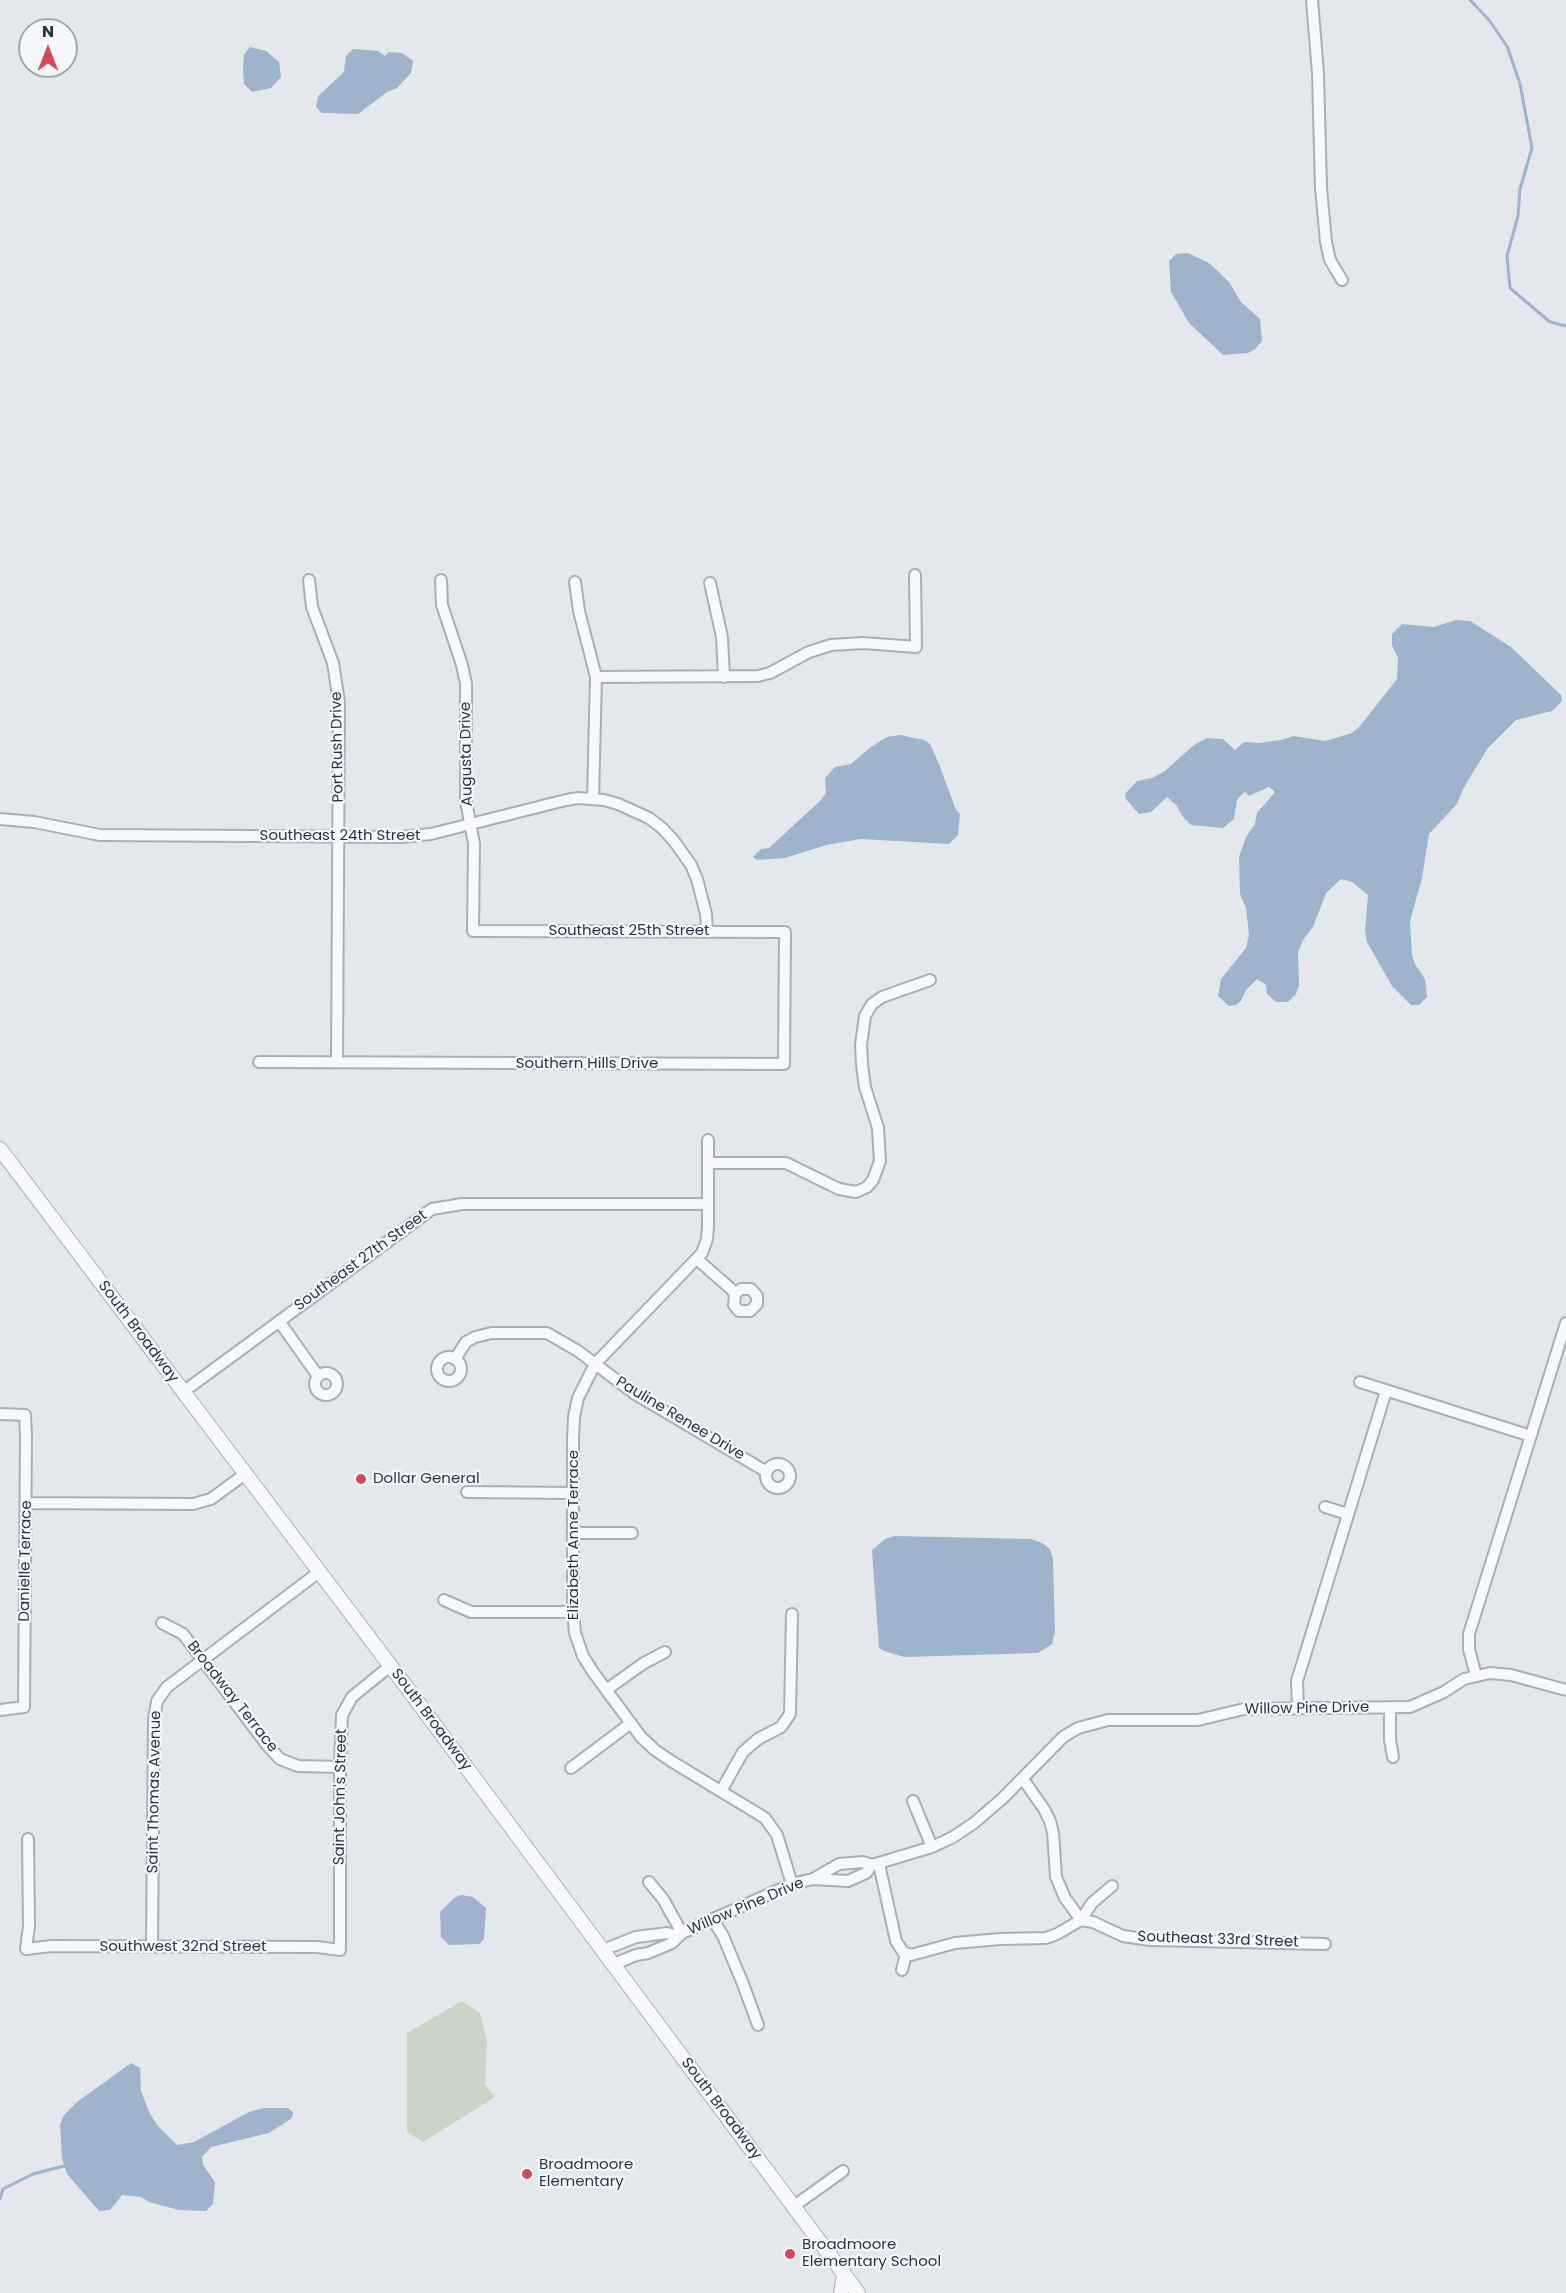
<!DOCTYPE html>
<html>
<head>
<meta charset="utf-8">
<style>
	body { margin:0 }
	#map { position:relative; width:1566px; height:2293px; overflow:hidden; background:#e4e7ec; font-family:Poppins,sans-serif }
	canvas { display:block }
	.north { position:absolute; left:18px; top:18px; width:60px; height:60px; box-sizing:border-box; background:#f4f6f9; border:2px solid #a4a8b1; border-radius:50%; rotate:0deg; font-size:16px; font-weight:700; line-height:24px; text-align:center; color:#2b3445 }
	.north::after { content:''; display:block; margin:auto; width:21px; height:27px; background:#d1495b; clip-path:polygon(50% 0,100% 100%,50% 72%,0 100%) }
</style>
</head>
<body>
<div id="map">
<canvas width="1566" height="2293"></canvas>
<div class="north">N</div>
</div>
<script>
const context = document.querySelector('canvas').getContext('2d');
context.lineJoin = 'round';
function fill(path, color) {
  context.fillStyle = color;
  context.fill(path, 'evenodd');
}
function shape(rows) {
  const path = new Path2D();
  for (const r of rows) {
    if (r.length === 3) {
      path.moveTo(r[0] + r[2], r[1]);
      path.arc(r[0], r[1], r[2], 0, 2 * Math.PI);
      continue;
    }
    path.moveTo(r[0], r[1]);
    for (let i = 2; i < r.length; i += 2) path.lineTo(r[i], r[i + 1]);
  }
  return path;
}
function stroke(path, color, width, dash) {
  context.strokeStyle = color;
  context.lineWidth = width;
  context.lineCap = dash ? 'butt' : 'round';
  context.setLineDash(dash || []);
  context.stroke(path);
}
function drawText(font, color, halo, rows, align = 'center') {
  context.font = font + ' Poppins,sans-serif';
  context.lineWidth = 4.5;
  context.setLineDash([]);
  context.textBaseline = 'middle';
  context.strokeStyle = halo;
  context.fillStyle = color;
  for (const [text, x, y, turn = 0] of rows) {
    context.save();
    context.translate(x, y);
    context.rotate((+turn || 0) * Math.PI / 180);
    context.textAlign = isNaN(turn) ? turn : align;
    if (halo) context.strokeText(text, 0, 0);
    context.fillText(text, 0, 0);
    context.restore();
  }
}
const green = shape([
	[462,2001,480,2013,487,2041,485,2084,495,2097,423,2142,407,2132,407,2033]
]);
const water = shape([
	[250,47,266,51,279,62,281,77,271,88,252,92,244,84,243,70,244,54],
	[353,49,378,51,385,56,389,52,402,53,413,61,411,73,397,88,387,92,358,114,322,113,316,107,318,96,341,75,344,71,346,56],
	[1188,253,1209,263,1229,282,1241,302,1260,319,1262,341,1255,349,1248,353,1223,355,1189,323,1171,292,1169,261,1176,254],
	[1456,620,1470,621,1511,647,1561,695,1562,701,1552,711,1516,720,1488,748,1464,787,1457,804,1429,834,1422,878,1410,921,1412,955,1415,964,1425,979,1427,997,1419,1005,1411,1005,1392,986,1367,942,1365,931,1368,895,1352,882,1341,879,1326,893,1313,927,1303,940,1298,952,1299,985,1296,994,1288,1002,1276,1002,1267,994,1266,985,1257,979,1246,990,1241,1001,1236,1005,1229,1006,1218,996,1221,979,1246,948,1249,935,1246,908,1240,894,1239,857,1246,837,1255,824,1257,813,1275,792,1269,787,1249,796,1245,792,1242,794,1237,800,1234,819,1223,828,1191,825,1183,817,1176,805,1167,797,1151,812,1139,814,1126,799,1125,794,1137,781,1152,778,1165,771,1194,745,1207,738,1223,739,1235,750,1244,742,1258,743,1281,740,1293,736,1325,741,1352,733,1360,726,1397,679,1398,658,1392,645,1392,634,1402,624,1434,627],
	[900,735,924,740,930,744,939,764,956,810,960,814,958,835,949,844,861,839,826,845,785,858,757,860,753,857,761,849,769,848,820,801,826,793,825,778,835,767,851,764,871,747,887,737],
	[894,1536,1031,1539,1042,1543,1050,1549,1053,1558,1055,1631,1052,1644,1038,1653,904,1657,884,1651,879,1648,872,1550,885,1539],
	[461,1895,473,1897,486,1908,484,1939,479,1944,449,1945,441,1937,440,1912,454,1898],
	[131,2063,140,2068,141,2091,150,2114,158,2126,177,2145,194,2142,249,2112,264,2108,288,2108,293,2112,292,2118,269,2133,211,2147,202,2157,203,2165,215,2182,213,2204,206,2211,179,2210,149,2202,141,2197,122,2195,110,2210,99,2211,67,2174,62,2158,60,2124,64,2115,77,2102]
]);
const stream = shape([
	[1470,0,1489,20,1507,46,1520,84,1532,148,1520,189,1518,216,1507,256,1510,288,1550,322,1566,326],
	[0,2199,3,2189,33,2174,68,2165]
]);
const minor = shape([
	[1312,0,1318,73,1321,188,1326,242,1330,260,1342,280],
	[309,580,312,607,333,663,339,702,337,1062],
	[575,582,579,611,596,677,593,799],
	[710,583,722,637,724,677],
	[596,677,758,676,770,673,809,652,831,645,863,643,916,647,915,575],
	[0,819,34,822,100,835,401,837,431,834,566,800,578,798,604,800,618,804,649,818,662,828,674,841,691,865,697,879,706,914,707,930],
	[259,1062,784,1064,785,932,473,931,474,844,466,801,466,684,462,665,442,605,441,580],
	[708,1140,708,1227,707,1239,702,1253,595,1364,578,1398,574,1417,573,1440,573,1612,575,1633,583,1656,593,1672,641,1737,655,1750,671,1761,765,1818,777,1835,792,1884],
	[708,1163,786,1163,839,1189,856,1192,867,1187,873,1180,880,1161,878,1128,865,1087,862,1065,861,1045,865,1016,872,1004,882,997,930,980],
	[698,1260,731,1289,735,1294,734,1305,739,1311,750,1311,757,1304,757,1296,751,1289,741,1289,735,1294],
	[279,1321,318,1376],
	[449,1369,12],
	[455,1359,466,1342,475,1337,492,1333,547,1333,578,1351,635,1394,767,1472],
	[326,1384,11],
	[1360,1382,1531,1436],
	[183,1392,432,1209,462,1204,708,1204],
	[0,1414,25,1415,26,1435,24,1707,0,1710],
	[778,1476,12],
	[467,1492,573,1493],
	[26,1503,193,1504,211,1499,245,1474],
	[1325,1507,1348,1514],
	[573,1533,632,1533],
	[444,1600,471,1612,573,1612],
	[162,1623,183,1634,267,1745,280,1759,298,1766,340,1767],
	[1476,1676,1469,1649,1469,1634,1566,1323],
	[606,1690,644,1663,665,1652],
	[1390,1708,1390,1740,1393,1757],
	[1298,1709,1297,1681,1386,1391],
	[571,1768,631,1723],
	[1023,1779,1044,1809,1050,1821,1053,1833,1056,1877,1065,1898,1081,1920,1092,1903,1112,1886],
	[721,1791,743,1752,758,1739,781,1727,790,1714,792,1614],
	[913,1801,932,1847],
	[28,1839,29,1926,26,1949,51,1946,317,1947,340,1950,340,1767,342,1715,352,1697,390,1666],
	[879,1864,896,1941,903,1952,911,1955,955,1943,1000,1939,1046,1938,1057,1934,1081,1920,1093,1922,1123,1936,1150,1940,1325,1944],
	[872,1865,932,1847,953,1837,974,1823,1003,1798,1063,1737,1078,1728,1108,1720,1198,1720,1244,1709,1410,1707,1444,1692,1464,1679,1490,1673,1511,1675,1566,1690],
	[649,1882,663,1899,682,1933],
	[713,1920,723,1936,743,1984,758,2025],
	[152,1947,154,1720,157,1701,167,1687,319,1572],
	[603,1950,636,1937,667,1933,678,1936],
	[614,1964,636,1955,648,1953,672,1943,682,1933,792,1884,813,1879,848,1881,866,1873,872,1865,863,1862,839,1864,813,1879],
	[902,1970,906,1954],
	[794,2206,843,2171]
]);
const tertiary = shape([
	[0,1149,411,1693,858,2293],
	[841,2293,844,2274]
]);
const markers = [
	[361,1479,6,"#d1495b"],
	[527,2174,6,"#d1495b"],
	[790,2254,6,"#d1495b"]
];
const streetNames = [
	["Port Rush Drive",338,747,-91],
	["Augusta Drive",467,754,-91],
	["Southeast 24th Street",340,836],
	["Southeast 25th Street",629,931],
	["Southern Hills Drive",587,1064],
	["Southeast 27th Street",361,1261,-36],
	["South Broadway",138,1332,53],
	["Pauline Renee Drive",680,1419,31],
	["Elizabeth Anne Terrace",574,1535,-90],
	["Danielle Terrace",26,1561,-89],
	["Broadway Terrace",232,1697,52],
	["Willow Pine Drive",1307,1709,-1],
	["South Broadway",431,1720,53],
	["Saint Thomas Avenue",155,1792,-89],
	["Saint John's Street",341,1797,-89],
	["Willow Pine Drive",746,1907,-23],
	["Southeast 33rd Street",1218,1940,2],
	["Southwest 32nd Street",183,1947],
	["South Broadway",721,2109,53]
];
const poiNames = [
	["Dollar General",373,1479],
	["Broadmoore",539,2165],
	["Elementary",539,2182],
	["Broadmoore",802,2245],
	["Elementary School",802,2262]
];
fill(green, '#c9d6c5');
fill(water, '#9fb4cc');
stroke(stream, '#9fb4cc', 3);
stroke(minor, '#a9aeb7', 14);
stroke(tertiary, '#a9aeb7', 16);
stroke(minor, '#f7f8fa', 10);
stroke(tertiary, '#f7f8fa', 14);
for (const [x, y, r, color] of markers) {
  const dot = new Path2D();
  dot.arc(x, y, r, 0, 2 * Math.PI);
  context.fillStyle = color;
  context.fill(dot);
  stroke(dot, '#f4f6f9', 2);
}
drawText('15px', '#2b3445', '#f4f6f9', streetNames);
drawText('15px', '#2b3445', '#f4f6f9', poiNames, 'left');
</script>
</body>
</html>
